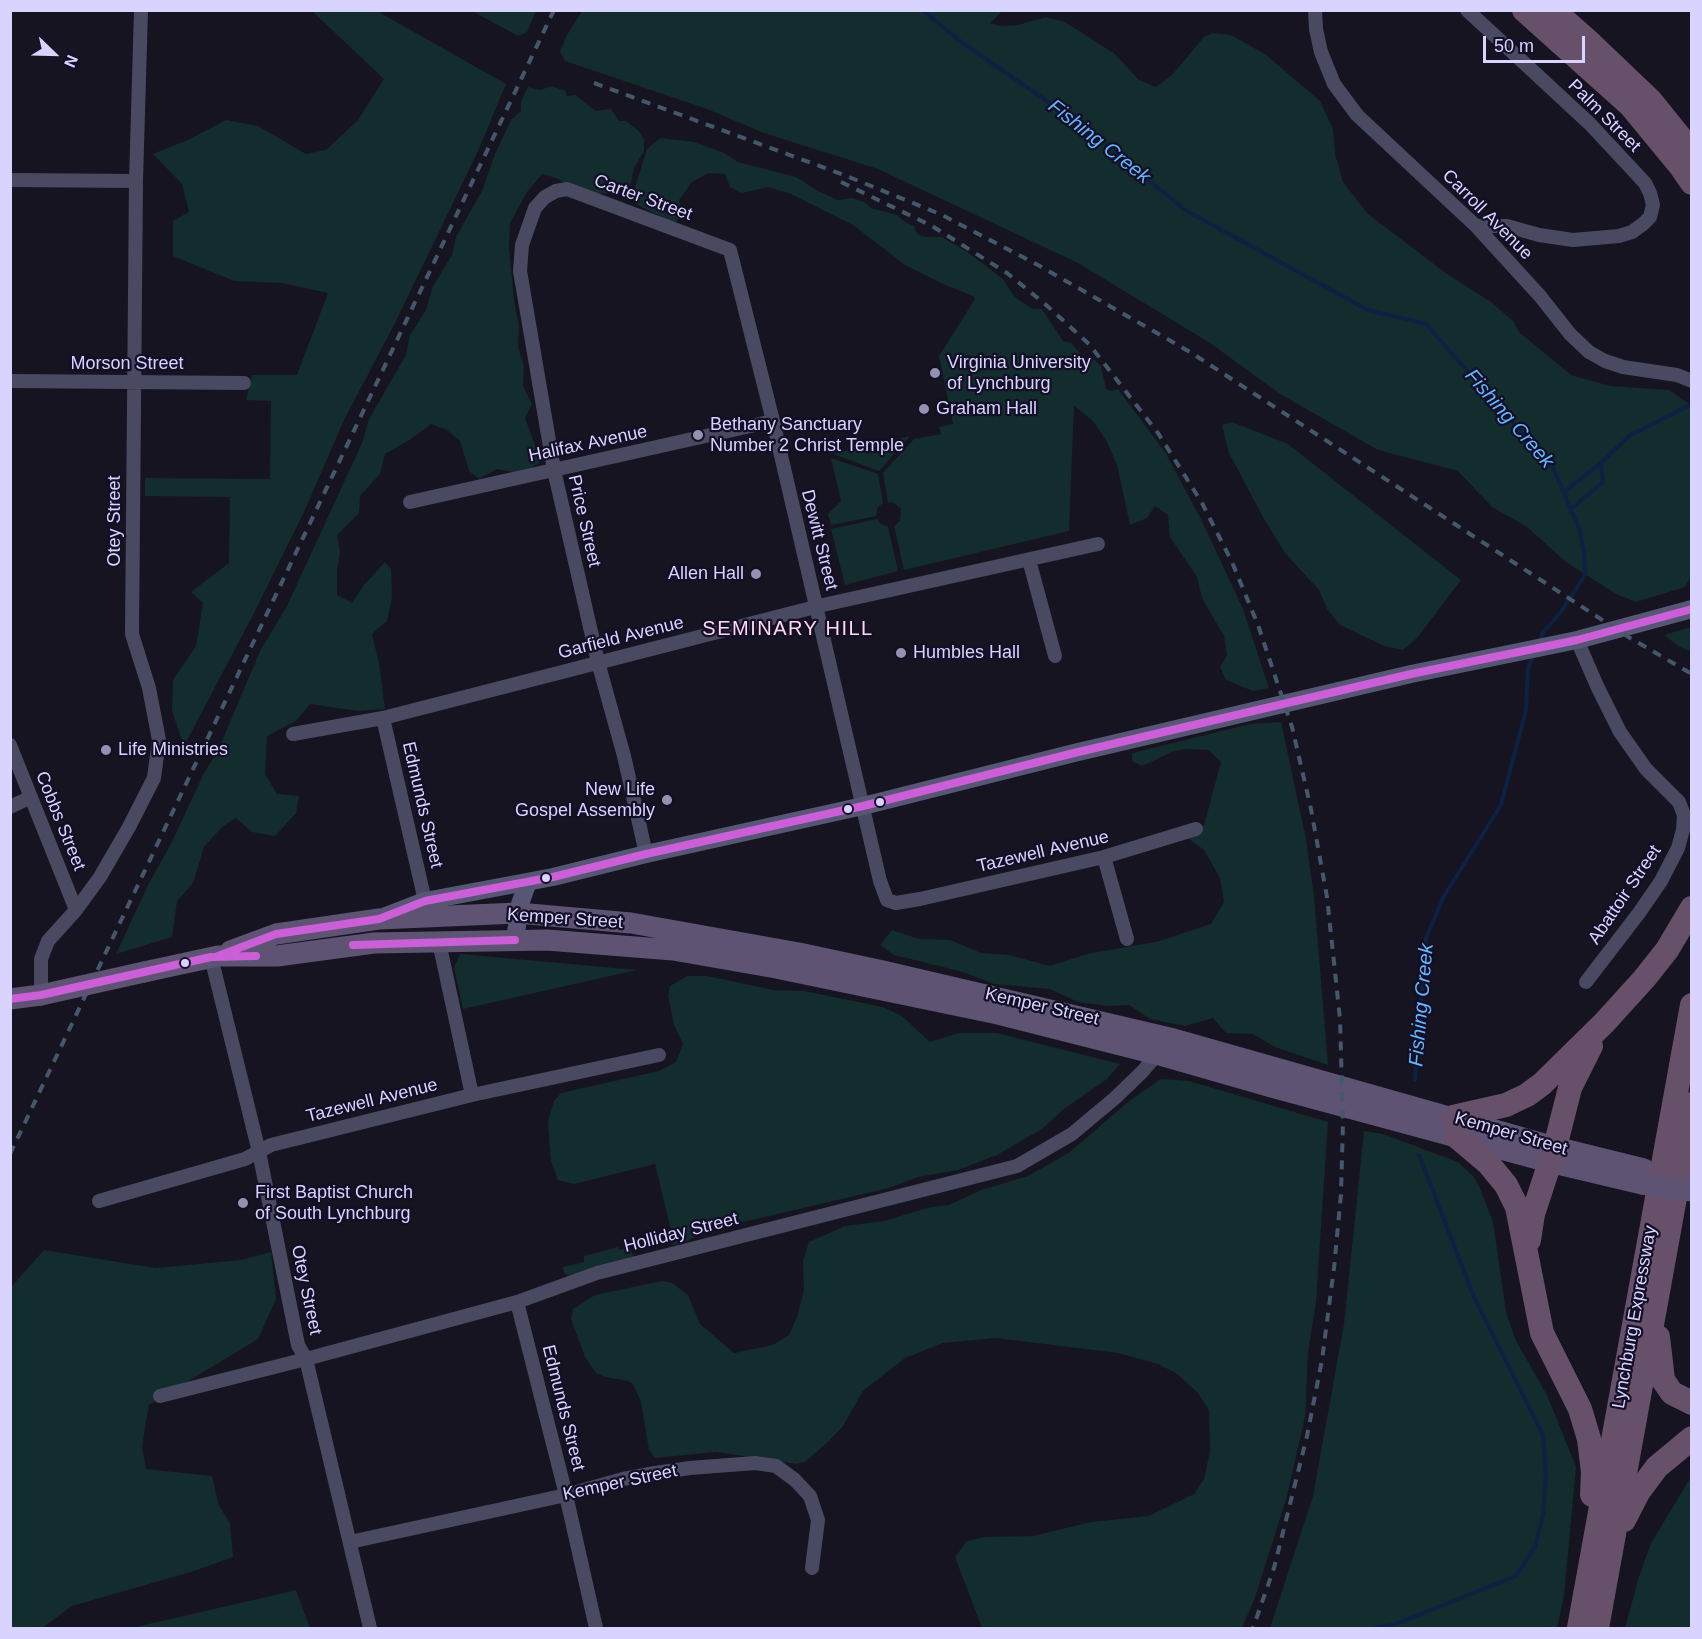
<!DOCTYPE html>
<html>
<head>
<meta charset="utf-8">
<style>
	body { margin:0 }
	#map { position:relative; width:1702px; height:1639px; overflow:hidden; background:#161421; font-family:Helvetica,sans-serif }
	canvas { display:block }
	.frame { position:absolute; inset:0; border:12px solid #d9d4ff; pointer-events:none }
	.north { position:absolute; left:24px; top:24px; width:60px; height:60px; -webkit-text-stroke:4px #130f26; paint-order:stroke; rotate:113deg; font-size:16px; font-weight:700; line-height:24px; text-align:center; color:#d9d4ff }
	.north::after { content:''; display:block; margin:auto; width:21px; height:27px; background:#d9d4ff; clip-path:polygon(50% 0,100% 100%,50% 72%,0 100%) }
	.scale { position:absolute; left:1483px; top:36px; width:102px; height:27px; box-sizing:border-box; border:3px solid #d9d4ff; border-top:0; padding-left:8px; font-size:18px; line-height:21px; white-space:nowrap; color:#d9d4ff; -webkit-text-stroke:4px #130f26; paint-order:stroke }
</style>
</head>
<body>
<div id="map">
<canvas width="1702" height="1639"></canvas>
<div class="frame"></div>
<div class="north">N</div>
<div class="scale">50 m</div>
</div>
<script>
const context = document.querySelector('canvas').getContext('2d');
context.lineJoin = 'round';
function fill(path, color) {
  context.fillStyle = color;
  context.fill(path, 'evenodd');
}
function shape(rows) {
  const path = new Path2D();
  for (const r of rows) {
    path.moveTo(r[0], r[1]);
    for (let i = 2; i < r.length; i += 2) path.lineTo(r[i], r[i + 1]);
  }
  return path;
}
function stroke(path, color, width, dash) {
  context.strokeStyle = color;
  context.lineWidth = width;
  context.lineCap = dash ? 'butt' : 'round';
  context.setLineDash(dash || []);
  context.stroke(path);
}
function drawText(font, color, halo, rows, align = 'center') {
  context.font = font + ' Helvetica,sans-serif';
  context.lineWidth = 4.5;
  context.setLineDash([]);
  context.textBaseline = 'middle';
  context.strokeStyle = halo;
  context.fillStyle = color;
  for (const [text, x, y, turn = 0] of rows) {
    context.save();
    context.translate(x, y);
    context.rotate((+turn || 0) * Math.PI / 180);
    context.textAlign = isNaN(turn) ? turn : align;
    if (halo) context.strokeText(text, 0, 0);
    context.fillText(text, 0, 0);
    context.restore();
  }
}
const green = shape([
	[312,11,377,11,506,84,478,151,395,323,345,418,304,512,253,615,184,746,172,711,173,680,196,646,203,603,191,592,229,563,230,497,145,496,145,478,270,479,271,401,246,400,252,375,297,375,328,293,281,283,234,281,173,256,173,221,189,212,182,184,153,154,190,139,226,120,258,126,306,154,326,150,358,120,384,79],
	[472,11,536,11,527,32,518,36],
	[582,11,1002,11,990,23,999,26,1018,25,1046,17,1065,22,1115,54,1139,80,1156,87,1172,75,1204,37,1213,33,1231,35,1265,54,1320,101,1333,129,1335,154,1343,182,1368,214,1447,274,1491,302,1514,322,1519,332,1571,375,1610,386,1669,390,1691,405,1691,577,1685,587,1636,602,1616,594,1566,562,1527,527,1492,507,1458,471,1378,450,1280,394,1210,343,1078,263,878,169,764,133,707,109,565,61,560,52,567,35],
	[552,86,565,91,567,96,575,95,596,111,611,109,619,121,626,121,638,130,644,139,644,151,634,168,630,187,617,192,595,194,572,187,556,178,542,174,527,192,510,223,509,247,514,300,519,326,518,347,524,366,523,386,532,404,525,418,541,461,523,474,497,469,479,479,469,471,460,441,447,430,431,424,411,439,385,454,380,474,360,496,359,513,337,535,340,553,337,571,337,595,352,603,364,585,385,562,391,569,392,597,387,621,372,634,379,663,385,709,358,711,310,704,296,721,267,736,265,774,277,794,299,796,296,813,275,836,252,832,236,818,222,827,204,847,193,883,177,901,172,937,116,954,149,883,172,842,203,775,219,748,260,651,287,606,362,443,369,419,406,355,410,335,426,310,433,286,452,255,456,237,483,189,495,154,511,120,521,111,521,102,528,87,540,90],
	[660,138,694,142,724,153,738,162,796,177,818,191,838,200,852,198,866,203,871,208,897,215,905,222,914,226,917,234,926,237,942,237,966,251,1003,279,1015,297,1033,309,1042,309,1063,341,1071,343,1085,359,1090,356,1101,366,1106,389,1111,391,1118,389,1165,452,1201,519,1243,609,1269,688,1253,691,1226,680,1220,667,1227,655,1224,636,1202,598,1197,577,1170,537,1168,515,1155,506,1147,518,1130,525,1117,465,1107,442,1093,421,1074,406,1069,531,904,570,894,526,900,521,901,509,894,503,888,502,883,473,914,439,941,434,939,427,953,424,939,356,975,299,973,296,943,284,905,265,853,225,791,194,768,187,742,193,730,187,725,174,709,173,692,182,679,200,682,214,675,223,643,208,631,200,647,149],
	[1232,422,1288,444,1461,580,1417,638,1403,650,1384,646,1340,625,1327,609,1319,590,1285,553,1264,519,1229,453,1222,425],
	[910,436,879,471,833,454],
	[831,458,878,474,883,503,878,507,876,516,831,525,828,514,841,501],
	[877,519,881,524,888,527,898,571,845,585,831,529],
	[1691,627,1691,652,1678,646,1664,635],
	[1281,722,1306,839,1314,896,1328,1065,1275,1047,1253,1034,1226,1033,1213,1018,1185,1026,1150,1019,1129,1005,1107,1006,1078,1002,1050,989,994,984,963,972,894,955,880,945,892,930,919,939,950,940,981,953,1009,955,1050,966,1087,954,1160,941,1211,924,1224,902,1220,878,1204,850,1189,839,1204,825,1221,762,1209,750,1186,749,1172,752,1142,766,1132,761,1132,753,1250,724],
	[460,954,637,970,463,1009,454,967],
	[687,976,707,976,773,990,804,991,883,1007,902,1016,930,1042,958,1033,997,1033,1120,1064,1107,1079,1065,1108,1042,1129,997,1155,958,1170,918,1177,889,1188,709,1230,681,1244,671,1245,674,1243,655,1164,574,1184,558,1180,551,1161,548,1121,554,1101,561,1093,659,1071,676,1062,683,1044,674,1025,668,995,670,986],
	[1161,1079,1189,1081,1328,1122,1316,1302,1308,1352,1305,1417,1286,1500,1254,1600,1242,1628,982,1628,955,1557,967,1541,985,1537,1033,1536,1091,1522,1149,1516,1194,1494,1204,1479,1210,1451,1209,1410,1198,1393,1176,1373,1158,1364,1118,1353,996,1338,943,1343,905,1358,863,1391,843,1426,829,1441,806,1461,797,1464,716,1452,655,1458,649,1450,641,1402,633,1384,628,1381,605,1377,596,1373,585,1357,571,1319,573,1309,595,1295,662,1281,672,1283,688,1295,700,1324,734,1353,773,1345,789,1335,797,1317,804,1290,803,1261,809,1242,845,1226,884,1221,931,1207,949,1205,981,1190,1028,1176,1070,1152,1129,1101],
	[1364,1131,1383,1134,1458,1162,1474,1177,1479,1186,1493,1222,1506,1312,1516,1341,1547,1395,1576,1467,1564,1596,1557,1628,1270,1628,1313,1496,1344,1324],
	[618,1247,619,1250,630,1248,634,1257,569,1276,564,1273,563,1267,584,1262,584,1256],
	[44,1250,156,1268,241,1260,271,1252,276,1299,258,1339,149,1405,145,1428,142,1447,146,1469,212,1476,219,1506,230,1523,233,1557,191,1572,72,1606,42,1628,11,1628,11,1287],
	[1691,1477,1691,1628,1625,1628,1638,1580,1651,1543],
	[296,1590,310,1628,131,1628,258,1599]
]);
const stream = shape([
	[923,10,957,39,1086,128,1185,210,1368,310,1426,324,1553,468,1579,528,1584,552,1585,575,1561,612,1543,632,1540,641],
	[1564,492,1601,463,1629,436,1692,404],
	[1571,509,1603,482,1601,464],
	[1415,1080,1426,938,1444,896,1501,805,1526,710,1528,668,1533,656],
	[1375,1628,1393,1625,1516,1576,1535,1547,1543,1514,1546,1475,1543,1435,1474,1297,1419,1155]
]);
const minor = shape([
	[1315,10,1316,29,1321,52,1334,84,1357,115,1476,226,1540,296,1570,334,1589,352,1605,361,1623,367,1677,375,1692,381],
	[1467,10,1590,124,1645,183,1650,193,1653,205,1650,217,1643,224,1632,232,1619,236,1573,240,1539,235,1507,226,1476,226],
	[10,180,136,181],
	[10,381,244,383],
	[410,502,773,421],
	[1029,560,1055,656],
	[1577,640,1598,688,1620,732,1646,769,1679,802,1684,815,1683,830,1678,848,1661,881,1639,913,1586,982],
	[383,718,425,901],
	[293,734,383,718,823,605,1098,544],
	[10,745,76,910],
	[10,807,31,797],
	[646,854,624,756,598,662,554,470,520,271,522,245,535,208,545,197,556,191,567,189,730,250,773,421,880,881,887,900,896,903,920,899,1104,857,1196,829],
	[1104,857,1127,939],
	[439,942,472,1095],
	[211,957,259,1152,298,1345,306,1359,370,1628],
	[41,995,41,959,48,941,76,910,100,877,129,827,154,778,159,740,149,688,132,634,136,181,141,10],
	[99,1201,245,1159,271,1145,472,1095,659,1055],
	[517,1302,566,1495,596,1628],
	[160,1396,306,1359,517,1302,597,1273,1017,1166,1072,1134,1115,1098,1142,1072,1161,1050],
	[350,1542,566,1495,623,1479,655,1473,690,1468,755,1463,776,1466,795,1480,810,1496,818,1520,812,1568]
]);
const secondary = shape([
	[386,916,425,901,553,877,646,854,863,806,1074,753,1411,674,1577,640,1692,609],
	[515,940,520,904,528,882]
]);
const primary = shape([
	[230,951,276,934,379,919,518,913,631,923,799,953,883,971,1174,1039,1555,1147,1644,1169],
	[144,972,218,956,277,956,374,943,547,940,673,950,776,968,998,1014,1156,1054,1271,1087,1549,1162,1642,1184],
	[10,999,41,995]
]);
const motorway = shape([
	[1524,10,1630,105,1681,167,1692,183],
	[1553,10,1587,40,1651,101,1692,152],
	[1453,1117,1506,1105,1527,1095,1542,1084,1604,1023,1644,979,1667,950,1692,908],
	[1456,1136,1488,1163,1506,1185,1517,1207,1542,1333,1580,1409,1589,1439,1593,1472,1592,1495],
	[1529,1240,1533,1214,1555,1147,1570,1088,1591,1046],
	[1658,1337,1663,1380,1672,1393,1692,1403],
	[1624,1520,1639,1491,1657,1467,1692,1438],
	[1579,1628,1692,1005],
	[1597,1628,1692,1104]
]);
const rail = shape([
	[594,83,844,175,940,214,1038,265,1190,352,1630,638,1692,674],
	[841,182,932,226,1007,273,1045,304,1089,344,1158,433,1202,503,1232,562,1258,625,1292,727,1311,809,1327,897,1340,1019,1343,1123,1341,1194,1334,1268,1322,1360,1307,1436,1274,1568,1253,1628],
	[10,1154,554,10]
]);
const primaryBridge = shape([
	[41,995,144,972],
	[1642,1184,1692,1191]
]);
const bus1 = shape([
	[353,945,515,940],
	[218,956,276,934,379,919,425,901,553,877,646,854,863,806,1074,753,1411,674,1577,640,1692,609],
	[10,999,41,995,211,957,256,956]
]);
const markers = [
	[935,373,6,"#9591b1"],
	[924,409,6,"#9591b1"],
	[698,435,6,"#9591b1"],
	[756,574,6,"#9591b1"],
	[901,653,6,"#9591b1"],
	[106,750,6,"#9591b1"],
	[667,800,6,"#9591b1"],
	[880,802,5,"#d9d4ff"],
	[848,809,5,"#d9d4ff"],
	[546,878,5,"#d9d4ff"],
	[185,963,5,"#d9d4ff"],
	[243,1203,6,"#9591b1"]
];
const streetNames = [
	["Palm Street",1604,116,45],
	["Carter Street",643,198,20],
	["Carroll Avenue",1487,215,45],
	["Morson Street",127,364],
	["Halifax Avenue",588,444,-12],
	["Otey Street",115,521,-90],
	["Price Street",584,521,77],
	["Dewitt Street",819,540,76],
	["Garfield Avenue",621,638,-14],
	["Edmunds Street",422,805,77],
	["Cobbs Street",60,821,68],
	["Tazewell Avenue",1043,852,-13],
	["Abattoir Street",1625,895,-56],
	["Kemper Street",565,919,4],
	["Kemper Street",1042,1007,13],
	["Tazewell Avenue",372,1101,-14],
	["Kemper Street",1511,1134,16],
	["Holliday Street",681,1233,-14],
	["Otey Street",306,1290,78],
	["Lynchburg Expressway",1635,1317,-80],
	["Edmunds Street",563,1408,76],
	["Kemper Street",620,1483,-12]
];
const poiNames = [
	["Virginia University",947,363],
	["of Lynchburg",947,384],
	["Graham Hall",936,409],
	["Bethany Sanctuary",710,425],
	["Number 2 Christ Temple",710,446],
	["Allen Hall",744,574,"right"],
	["Humbles Hall",913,653],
	["Life Ministries",118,750],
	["New Life",655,790,"right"],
	["Gospel Assembly",655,811,"right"],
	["First Baptist Church",255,1193],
	["of South Lynchburg",255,1214]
];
const waterNames = [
	["Fishing Creek",1099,142,38],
	["Fishing Creek",1509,419,49],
	["Fishing Creek",1422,1005,-85]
];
const neighbourhoodNames = [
	["SEMINARY HILL",788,629]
];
fill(green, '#132c2d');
stroke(stream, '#0d2144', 4);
stroke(minor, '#4a4962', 14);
stroke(secondary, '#575674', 18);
stroke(primary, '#5e5373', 21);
stroke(motorway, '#67516a', 24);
stroke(rail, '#43596b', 4, [9, 8]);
stroke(primaryBridge, '#5e5373', 21);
stroke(bus1, '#cb5fd8', 8);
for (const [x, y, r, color] of markers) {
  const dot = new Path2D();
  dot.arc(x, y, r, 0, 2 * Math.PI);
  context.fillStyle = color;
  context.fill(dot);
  stroke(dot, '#130f26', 2);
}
drawText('18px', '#d9d4ff', '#130f26', streetNames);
drawText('18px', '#d9d4ff', '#130f26', poiNames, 'left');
drawText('italic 20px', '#62b6ff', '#130f26', waterNames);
context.letterSpacing = '1.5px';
drawText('20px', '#ffd6f0', '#130f26', neighbourhoodNames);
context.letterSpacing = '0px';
</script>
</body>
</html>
